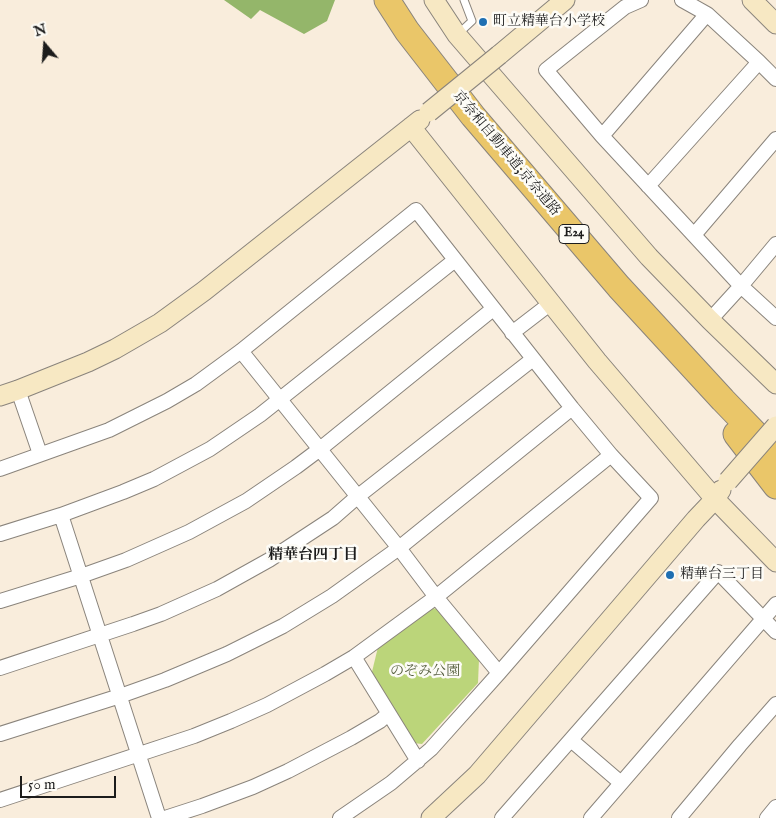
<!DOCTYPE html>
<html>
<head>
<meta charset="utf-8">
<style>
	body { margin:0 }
	#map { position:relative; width:776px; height:818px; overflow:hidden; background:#f9eddc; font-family:"IM FELL English",serif }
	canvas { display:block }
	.north { position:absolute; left:20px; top:20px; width:50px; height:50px; -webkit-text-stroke:4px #fdfcf7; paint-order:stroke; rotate:342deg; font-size:14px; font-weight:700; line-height:20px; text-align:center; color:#1c1c1c }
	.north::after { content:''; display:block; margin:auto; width:18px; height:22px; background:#1c1c1c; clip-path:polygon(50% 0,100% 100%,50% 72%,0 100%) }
	.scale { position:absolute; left:20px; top:776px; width:96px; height:22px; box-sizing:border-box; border:2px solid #1c1c1c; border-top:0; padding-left:6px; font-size:15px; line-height:18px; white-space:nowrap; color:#1c1c1c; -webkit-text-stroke:4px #fdfcf7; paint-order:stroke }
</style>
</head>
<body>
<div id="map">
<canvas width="776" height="818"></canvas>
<div class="north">N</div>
<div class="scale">50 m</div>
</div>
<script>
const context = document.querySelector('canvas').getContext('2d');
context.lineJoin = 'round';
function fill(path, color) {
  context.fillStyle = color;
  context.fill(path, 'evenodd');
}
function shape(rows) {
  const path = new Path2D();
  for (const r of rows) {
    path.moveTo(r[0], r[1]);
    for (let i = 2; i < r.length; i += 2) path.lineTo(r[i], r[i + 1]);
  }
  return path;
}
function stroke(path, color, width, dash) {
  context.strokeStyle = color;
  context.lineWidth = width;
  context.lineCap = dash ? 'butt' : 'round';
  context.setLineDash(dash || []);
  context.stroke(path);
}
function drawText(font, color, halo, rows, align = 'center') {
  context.font = font + ' "IM FELL English","Noto Serif JP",serif';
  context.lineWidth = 5;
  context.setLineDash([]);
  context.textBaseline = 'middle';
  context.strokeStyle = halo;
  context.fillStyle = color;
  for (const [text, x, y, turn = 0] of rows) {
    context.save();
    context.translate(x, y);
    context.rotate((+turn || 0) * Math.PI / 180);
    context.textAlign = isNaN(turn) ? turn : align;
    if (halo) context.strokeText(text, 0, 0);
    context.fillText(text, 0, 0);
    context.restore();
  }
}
const green = shape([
	[432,608,437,609,479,659,478,683,422,744,413,743,371,676,378,647]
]);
const forest = shape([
	[224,0,335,0,327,21,304,34,260,10,251,19]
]);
const lane = shape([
	[457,35,472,21,464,0]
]);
const street = shape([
	[641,0,625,7,546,70,602,136,741,286,776,318],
	[682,0,707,14,759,62,776,79],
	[602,136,707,14],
	[648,186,759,62],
	[694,235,776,139],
	[710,320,741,286,776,244],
	[512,333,551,303],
	[241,351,399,548,436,597,499,673],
	[18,390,40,454],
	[0,469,109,430,167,401,196,384,241,351,416,210,572,408,611,455,651,498,499,673,431,749,391,783,340,818],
	[61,515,159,818],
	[0,534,61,515,123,492,154,479,210,449,260,415,455,260],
	[0,601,81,576,126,560,189,532,246,501,296,467,320,449,493,309],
	[354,657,418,761],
	[0,668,133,624,161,614,217,589,269,560,333,518,357,497,533,359],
	[0,734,120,696,165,680,227,654,283,626,332,596,399,548,572,408],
	[571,740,621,783],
	[0,800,194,736,231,721,267,705,325,674,354,657,436,597,611,455],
	[165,818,202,806,253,787,288,771,351,738,380,721,388,714],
	[502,818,718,572,776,632],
	[591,818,776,604],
	[679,818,740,745,776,704],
	[767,818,776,807]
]);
const secondary = shape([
	[434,0,457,35,649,257,710,320,776,384],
	[752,0,776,24],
	[499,55,565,0],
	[411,127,597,361,715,499,776,562],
	[0,396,18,390,88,362,115,349,160,323,204,291,420,120],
	[431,818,477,775,696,519,715,499,721,490]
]);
const highway = shape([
	[387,0,407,31,473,116,619,287,723,400,776,455],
	[736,434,776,486]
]);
const secondaryBridge = shape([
	[429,112,499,55],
	[728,481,776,426]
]);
const markers = [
	[483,22,5,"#1f6fb2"],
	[670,575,5,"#1f6fb2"]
];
const shields = [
	[574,234,30]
];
const shieldNames = [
	["E24",574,234]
];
const poiNames = [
	["町立精華台小学校",493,22],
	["精華台三丁目",680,575]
];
const streetNames = [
	["京奈和自動車道;京奈道路",506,154,50]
];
const parkNames = [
	["のぞみ公園",425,672]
];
const neighbourhoodNames = [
	["精華台四丁目",313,556]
];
fill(green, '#bbd57a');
fill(forest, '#94b66a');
stroke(lane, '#8a847c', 9);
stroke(street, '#8a847c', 16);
stroke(secondary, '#8a847c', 21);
stroke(highway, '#8a847c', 27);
stroke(lane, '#fff', 7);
stroke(street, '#fff', 14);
stroke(secondary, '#f7e8c3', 19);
stroke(highway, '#eac669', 25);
stroke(secondaryBridge, '#8a847c', 21, []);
stroke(secondaryBridge, '#f7e8c3', 19);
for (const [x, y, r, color] of markers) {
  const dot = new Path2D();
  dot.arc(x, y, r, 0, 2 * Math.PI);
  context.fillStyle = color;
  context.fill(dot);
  stroke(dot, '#fdfcf7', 2);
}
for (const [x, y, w] of shields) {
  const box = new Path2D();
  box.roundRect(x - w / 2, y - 9.5, w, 19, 4);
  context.fillStyle = '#fdfcf7';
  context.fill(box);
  stroke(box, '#1c1c1c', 1);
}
drawText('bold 12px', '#1c1c1c', null, shieldNames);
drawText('14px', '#1c1c1c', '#fdfcf7', poiNames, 'left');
drawText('14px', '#1c1c1c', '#fdfcf7', streetNames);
drawText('14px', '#545d3d', '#fdfcf7', parkNames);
drawText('bold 15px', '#1c1c1c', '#fdfcf7', neighbourhoodNames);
</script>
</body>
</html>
